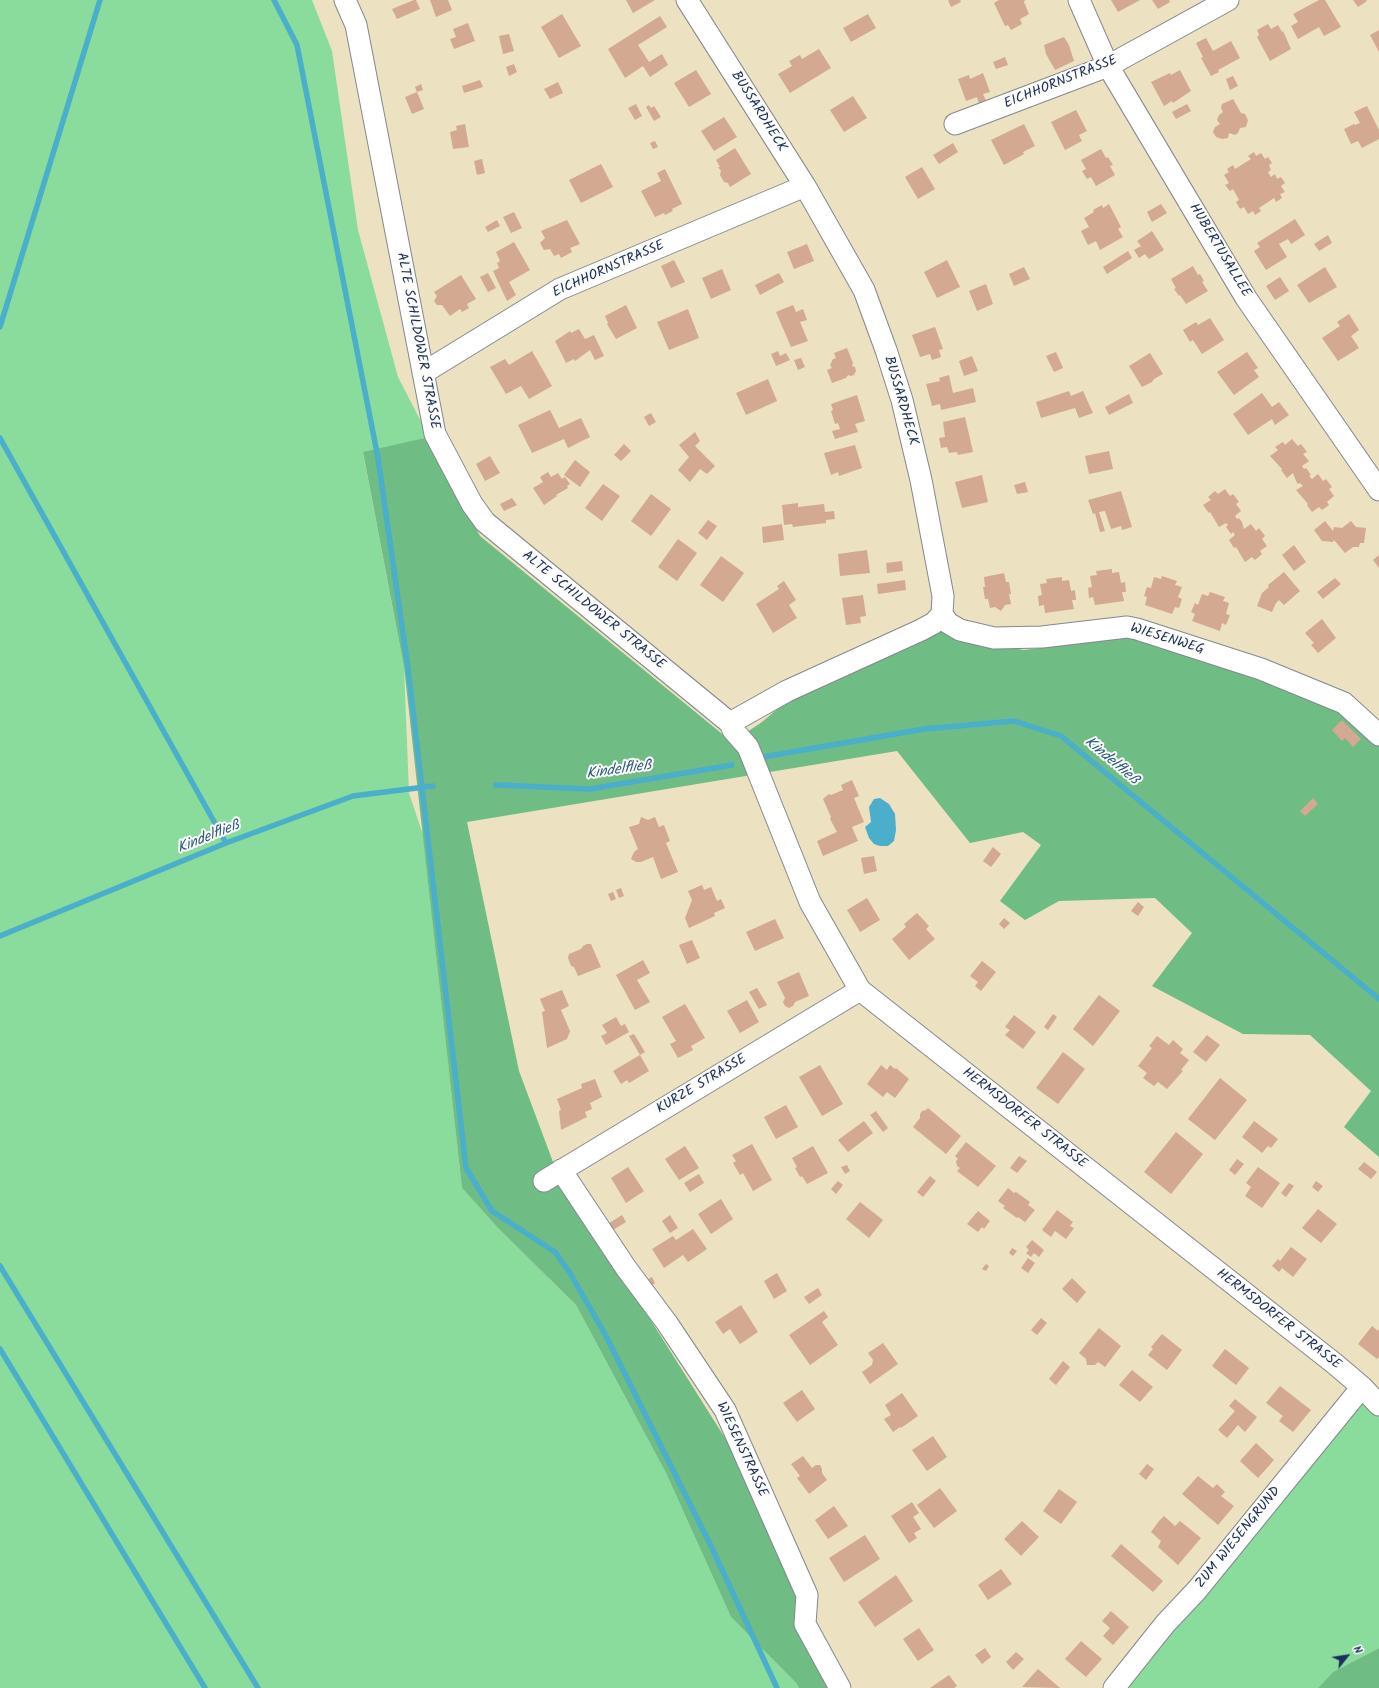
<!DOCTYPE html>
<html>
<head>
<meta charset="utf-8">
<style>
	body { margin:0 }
	#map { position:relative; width:1379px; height:1688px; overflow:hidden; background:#ece1c0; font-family:Kalam,sans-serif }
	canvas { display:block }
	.north { position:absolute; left:1327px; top:1636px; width:40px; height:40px; -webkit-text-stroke:3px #fdfcf7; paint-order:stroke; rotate:60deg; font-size:11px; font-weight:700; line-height:16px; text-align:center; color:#1b2f5e }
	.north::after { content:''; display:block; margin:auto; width:14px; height:18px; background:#1b2f5e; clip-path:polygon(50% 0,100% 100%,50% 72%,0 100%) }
</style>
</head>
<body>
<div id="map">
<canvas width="1379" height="1688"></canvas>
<div class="north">N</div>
</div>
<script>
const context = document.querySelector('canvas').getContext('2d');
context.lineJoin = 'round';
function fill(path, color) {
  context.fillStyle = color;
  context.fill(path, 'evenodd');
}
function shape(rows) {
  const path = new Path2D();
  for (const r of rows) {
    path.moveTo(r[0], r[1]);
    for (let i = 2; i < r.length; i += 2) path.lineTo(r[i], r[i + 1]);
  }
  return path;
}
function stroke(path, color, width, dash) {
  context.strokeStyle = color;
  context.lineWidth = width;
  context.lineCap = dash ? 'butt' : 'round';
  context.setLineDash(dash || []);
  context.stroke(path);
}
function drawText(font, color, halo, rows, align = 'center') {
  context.font = font + ' Kalam,sans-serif';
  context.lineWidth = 4;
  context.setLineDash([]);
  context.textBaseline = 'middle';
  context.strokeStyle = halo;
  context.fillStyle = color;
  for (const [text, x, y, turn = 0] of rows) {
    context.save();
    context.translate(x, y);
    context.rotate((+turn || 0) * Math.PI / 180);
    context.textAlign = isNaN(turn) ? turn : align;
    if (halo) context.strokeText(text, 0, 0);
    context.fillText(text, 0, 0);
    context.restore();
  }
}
const green = shape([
	[0,0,312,0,332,51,358,230,398,377,429,437,363,453,404,667,409,793,423,835,462,1188,498,1228,576,1305,666,1473,731,1617,796,1683,799,1688,0,1688],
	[1362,1387,1379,1405,1379,1648,1333,1672,1318,1688,1116,1688]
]);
const forest = shape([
	[429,437,480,536,732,742,762,722,788,700,941,629,987,644,1024,650,1136,636,1310,692,1344,710,1379,743,1379,1157,1344,1127,1371,1091,1310,1035,1243,1034,1152,986,1192,933,1155,898,1059,901,1025,920,1000,901,1041,845,1023,832,970,843,897,751,467,822,519,1071,556,1170,749,1476,833,1688,799,1688,796,1683,731,1617,666,1473,576,1305,498,1228,462,1188,404,667,363,452],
	[1379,1648,1379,1688,1318,1688,1333,1672]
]);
const water = shape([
	[880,798,889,804,895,814,896,830,894,841,888,846,880,846,874,844,869,838,865,827,871,822,869,807,874,799]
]);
const stream = shape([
	[274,0,297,45,378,458,409,676,466,1168,492,1211,555,1252,570,1273,606,1336,711,1546,777,1688],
	[0,327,100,0],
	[0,438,226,843],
	[763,757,924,729,1014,721,1061,736,1379,999],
	[509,785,496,785,590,789,732,765],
	[0,936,226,843,353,796,433,786],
	[0,1266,258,1688],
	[0,1349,205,1688]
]);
const building = shape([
	[414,0,416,0,420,9,397,19,392,9],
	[430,0,448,0,452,10,436,17],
	[626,0,655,0,633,13],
	[948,0,960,0,961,2,951,7],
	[999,0,1025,0,1024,2,1029,14,1020,19,1022,24,1011,30,1008,25,1005,26,994,3],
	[1111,0,1140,0,1118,12],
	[1152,0,1169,0,1170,2,1158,9],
	[1319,0,1325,0,1341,27,1324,36,1319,27,1298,39,1291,26,1298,22,1293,14],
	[1353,0,1366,0,1367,1,1358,7],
	[562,14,581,46,559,58,541,27],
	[868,14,876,28,851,42,843,28],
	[660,16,667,27,638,45,649,62,662,54,668,65,650,77,643,66,625,78,608,49],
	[468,23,475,41,454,49,450,39,456,37,453,29],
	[1268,24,1271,29,1278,25,1282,32,1283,31,1291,49,1270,61,1257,37,1259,35,1257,30],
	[1379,30,1379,52,1370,35],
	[509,34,514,51,503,54,499,36],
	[1064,37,1069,45,1074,61,1055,70,1046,54,1044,45],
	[1206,38,1213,51,1231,41,1240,58,1218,70,1219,72,1211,76,1201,58,1203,57,1196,43],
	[819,49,831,68,790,93,778,74,792,66,789,61,800,55,802,59],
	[1005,57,1008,65,996,69,993,62],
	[514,64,517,72,509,76,506,67],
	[696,70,711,94,689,107,674,83],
	[1180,70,1191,91,1173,103,1172,101,1164,106,1151,82,1170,73,1171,75],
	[983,73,990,92,983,94,986,101,979,104,977,97,966,101,958,79,969,75,970,79],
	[1233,76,1238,86,1230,90,1226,79],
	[480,80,483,87,464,93,462,86],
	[558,82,563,93,550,99,544,89],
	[421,84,423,90,417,92,415,87],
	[417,92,424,109,412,114,405,97],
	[853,96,867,118,844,132,830,110],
	[1233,99,1241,113,1245,114,1248,120,1246,127,1240,128,1238,133,1235,135,1229,133,1228,138,1222,139,1216,137,1213,132,1215,127,1220,124,1217,120,1219,115,1223,112,1221,108,1222,104],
	[636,104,642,116,635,120,628,108],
	[1187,104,1191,111,1176,119,1172,112],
	[649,105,651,108,654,106,661,117,654,121,646,107],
	[1367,106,1379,130,1379,139,1362,148,1358,141,1351,144,1344,129,1354,124,1355,125,1360,123,1354,112],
	[1076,110,1087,131,1079,135,1082,141,1065,150,1051,122],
	[724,117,737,137,714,151,701,131],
	[465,124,469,147,453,149,450,132,457,130,456,126],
	[1024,124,1035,146,1023,152,1024,154,1004,165,991,140],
	[655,141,658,147,653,149,650,143],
	[953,143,958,152,939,164,933,155],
	[735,148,751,174,730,187,728,183,724,182,720,175,721,171,718,167,720,167,716,160],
	[1101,149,1106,158,1108,157,1113,165,1110,166,1115,175,1096,186,1091,177,1087,179,1082,171,1086,169,1081,160],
	[1254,152,1256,156,1261,153,1265,159,1268,157,1272,163,1269,165,1271,170,1268,172,1271,177,1275,174,1277,179,1281,177,1285,183,1281,186,1285,192,1280,194,1282,198,1276,202,1274,198,1259,208,1261,211,1255,215,1253,211,1248,214,1244,207,1240,209,1236,202,1239,200,1233,189,1230,191,1225,185,1229,183,1224,175,1229,172,1227,169,1233,165,1235,169,1251,159,1248,156],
	[482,159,485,173,477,175,474,161],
	[601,164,613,187,581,203,569,180],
	[922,167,935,189,918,199,905,177],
	[665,169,682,204,672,209,673,211,665,215,664,213,655,217,641,191,661,181,657,173],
	[1109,204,1121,227,1118,229,1123,237,1100,250,1096,241,1088,245,1081,231,1089,227,1084,218,1094,212,1093,210,1102,205,1103,208],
	[1161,204,1167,213,1152,222,1147,212],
	[514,212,522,228,511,233,503,217],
	[1295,219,1305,235,1291,244,1288,239,1279,244,1287,257,1266,270,1254,251,1260,247,1257,243],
	[497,220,500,226,488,232,485,227],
	[567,220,580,244,570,248,572,252,561,258,559,254,554,256,550,249,544,250,540,243,545,238,541,231],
	[1152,231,1164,250,1149,259,1145,254,1139,258,1134,250,1141,246,1137,241],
	[1328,235,1332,243,1319,251,1314,244],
	[514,242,530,270,509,282,516,295,507,301,493,271,499,268,497,263,500,261,496,252],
	[807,244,814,261,794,269,787,252],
	[1128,251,1132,258,1107,274,1103,267],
	[674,260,685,282,671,288,661,266],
	[947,260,960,287,937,298,924,272],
	[1193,266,1198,275,1200,274,1204,281,1202,282,1208,291,1186,304,1180,295,1179,296,1174,289,1176,288,1171,279],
	[1024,267,1030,279,1014,286,1009,274],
	[1325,267,1337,287,1309,303,1297,285],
	[722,269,731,290,711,299,702,278],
	[488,273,496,288,488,292,480,277],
	[779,273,784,282,760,295,755,285],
	[461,275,476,299,467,304,469,308,462,312,460,309,450,316,442,305,437,305,434,301,437,296,434,292],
	[1280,277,1289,291,1275,300,1266,286],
	[986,284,993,304,977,311,969,291],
	[626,305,637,328,616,339,607,324,608,323,605,316],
	[793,305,796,312,803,309,807,320,800,322,808,341,791,347,776,312],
	[688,309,699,338,669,350,657,322],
	[1349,314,1359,330,1351,336,1359,348,1338,361,1322,338,1340,326,1337,322],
	[1210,318,1224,340,1202,354,1193,340,1190,342,1183,330,1196,322,1198,325],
	[935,327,943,349,939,350,941,357,932,360,930,354,920,357,912,335],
	[579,329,585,339,594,335,604,356,595,360,590,350,575,361,574,359,566,363,555,341,570,331,571,333],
	[847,348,853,363,852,366,855,367,856,371,854,375,851,376,848,375,846,378,832,383,827,370,832,368,830,365,833,359,836,358,834,353],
	[532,351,552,386,529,399,521,386,506,394,490,367,505,359,509,365],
	[778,351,780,356,786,353,790,360,776,366,771,354],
	[1056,352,1063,368,1054,372,1046,356],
	[1247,352,1258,368,1254,370,1259,377,1234,395,1217,372],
	[1150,353,1163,374,1154,379,1152,382,1142,387,1129,366],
	[972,356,978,371,964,376,959,361],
	[801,358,805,367,798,370,794,360],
	[949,375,953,393,973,388,976,402,941,410,940,404,932,406,926,384,940,381,939,378],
	[768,379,777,401,746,415,736,393],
	[1069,391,1071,396,1083,391,1093,413,1079,418,1075,408,1041,418,1036,402],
	[1262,393,1272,407,1279,402,1289,415,1275,425,1272,419,1248,435,1233,414],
	[1129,394,1133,403,1109,415,1105,407],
	[857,395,865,421,855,424,858,432,835,439,832,431,840,429,838,423,835,424,831,411,833,410,831,404],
	[550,410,559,428,581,418,590,437,568,448,564,439,532,453,518,425],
	[651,413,656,422,649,426,644,417],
	[965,417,973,452,958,455,957,452,949,453,947,447,941,448,939,438,945,437,943,422],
	[695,432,700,441,695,446,715,466,707,474,700,469,690,482,678,470,689,457,679,445],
	[1292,439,1298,446,1301,444,1307,452,1303,454,1309,461,1302,466,1304,469,1306,468,1309,472,1311,475,1309,476,1312,479,1318,474,1323,481,1326,479,1332,487,1329,489,1334,496,1327,502,1329,505,1322,510,1319,507,1312,512,1307,505,1308,504,1296,490,1303,486,1300,483,1298,484,1296,481,1293,473,1287,478,1281,470,1282,469,1270,456,1278,450,1275,447,1283,442,1285,445],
	[624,444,631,451,621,461,614,455],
	[855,445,862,468,839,476,838,472,831,475,824,453],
	[1109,451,1113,469,1089,474,1085,456],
	[490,456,500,473,485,481,476,464],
	[575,460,590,472,580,487,564,475],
	[548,472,551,477,558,473,562,479,565,477,570,484,567,486,568,488,556,495,557,496,544,505,533,488,543,482,540,477],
	[982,475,988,502,962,508,955,482],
	[1025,482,1028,492,1017,494,1014,485],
	[603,484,620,496,602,521,585,508],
	[1225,489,1230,496,1233,494,1239,502,1236,504,1241,511,1235,516,1237,519,1239,518,1242,522,1244,529,1251,524,1256,531,1259,528,1265,536,1262,539,1267,546,1260,551,1262,554,1255,560,1252,557,1245,562,1236,547,1234,548,1229,540,1235,535,1233,532,1231,534,1226,527,1228,525,1226,523,1219,527,1210,512,1209,513,1203,505,1211,500,1208,497,1215,491,1218,494],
	[1121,491,1132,527,1122,530,1121,526,1111,529,1105,511,1099,512,1105,531,1100,532,1095,513,1093,514,1088,500],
	[651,494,671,509,651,536,631,521],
	[512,498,517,505,504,511,500,504],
	[798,503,798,507,824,504,825,512,834,511,835,519,826,520,826,523,793,527,792,524,784,525,782,505],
	[708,520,717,526,707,540,698,533],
	[1325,521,1333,531,1334,527,1342,528,1351,521,1356,527,1366,528,1364,543,1360,543,1359,547,1353,547,1345,553,1334,540,1333,542,1322,541,1314,530],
	[782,524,784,540,763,543,762,527],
	[678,539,697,553,677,581,658,567],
	[1294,545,1306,562,1294,571,1282,555],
	[867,550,870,573,840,576,838,554],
	[1379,555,1379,568,1373,560],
	[721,556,744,573,723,602,700,585],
	[902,561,903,571,887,573,886,563],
	[1112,569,1112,573,1119,572,1121,583,1125,582,1126,592,1122,592,1124,601,1095,605,1093,597,1089,598,1088,588,1092,587,1090,576,1097,575,1096,571],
	[1284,572,1300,591,1284,605,1279,600,1276,603,1272,612,1257,606,1262,593,1269,587,1268,585],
	[1004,573,1006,582,1009,582,1011,594,1009,594,1011,604,1005,605,1001,611,995,607,990,608,988,599,985,599,983,587,985,587,984,577],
	[1162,576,1177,581,1175,585,1182,587,1178,597,1182,599,1179,608,1175,607,1172,614,1145,605,1147,597,1144,596,1147,587,1151,588,1154,577,1161,579],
	[1062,577,1062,581,1069,580,1071,591,1075,590,1076,600,1072,600,1074,609,1045,613,1044,605,1039,606,1038,596,1042,595,1040,584,1047,583,1046,579],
	[1335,578,1341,584,1323,599,1317,592],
	[905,580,906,590,878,594,877,584],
	[784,581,796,600,789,605,797,618,773,633,756,604,779,589,777,586],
	[1210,592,1225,597,1223,601,1229,603,1226,614,1230,615,1226,625,1222,623,1220,631,1192,621,1195,614,1191,612,1195,603,1198,605,1202,594,1208,596],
	[863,595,866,616,860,617,861,623,846,625,842,598],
	[1322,619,1336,638,1318,653,1311,645,1314,643,1305,633],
	[1342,720,1361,739,1353,747,1345,738,1342,741,1332,730],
	[852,780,859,796,854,798,864,822,852,827,858,841,823,856,817,841,837,832,830,819,831,817,823,799,829,794,831,795,843,790,841,785],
	[1313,798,1318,804,1305,816,1300,811],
	[641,817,648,820,655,817,659,827,664,825,670,841,666,843,678,872,661,879,653,857,641,862,636,862,631,859,634,852,638,849,629,827,639,824],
	[993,847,1001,854,991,867,983,861],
	[874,856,877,871,864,874,861,858],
	[702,885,704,890,711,887,717,901,721,899,725,908,714,913,715,916,689,928,685,918,692,900,688,891],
	[621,888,624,896,619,898,616,890],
	[613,892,616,899,611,901,608,894],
	[867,898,880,920,860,932,847,910],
	[1138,902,1144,907,1138,916,1131,911],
	[917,913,929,926,926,929,935,939,909,960,892,939,906,927,904,924],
	[1004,918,1010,923,1004,929,999,924],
	[775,919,784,938,755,951,746,932],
	[692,940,700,958,687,964,679,945],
	[587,944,591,944,601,967,578,976,574,967,571,966,568,958,569,954,581,949,583,946],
	[643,960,650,973,637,980,650,1002,635,1010,616,975],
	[982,961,996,972,981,991,975,986,978,982,970,976],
	[799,972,809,996,795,1002,793,1006,789,1008,785,1006,783,1002,785,998,777,982],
	[757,988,767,1005,759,1009,749,992],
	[562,990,569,1006,561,1010,570,1031,567,1039,547,1048,542,1012,545,1011,540,999],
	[1099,995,1120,1011,1093,1046,1073,1029],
	[747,1000,759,1022,740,1033,727,1011],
	[685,1004,705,1038,691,1046,693,1050,678,1058,670,1044,676,1041,662,1017],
	[1053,1014,1057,1017,1048,1030,1044,1027],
	[1014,1015,1036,1032,1023,1049,1005,1035,1010,1030,1005,1027],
	[616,1017,621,1026,625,1024,629,1032,606,1045,601,1036,607,1033,602,1025],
	[634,1034,645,1052,640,1055,629,1036],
	[1207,1035,1220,1045,1206,1062,1193,1052],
	[1157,1036,1169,1045,1173,1040,1183,1049,1180,1053,1189,1060,1181,1070,1183,1071,1167,1089,1158,1082,1154,1086,1143,1078,1147,1073,1138,1066,1152,1048,1149,1046],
	[1063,1052,1085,1069,1058,1104,1036,1088],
	[640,1055,649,1071,629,1083,627,1080,621,1084,613,1071],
	[820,1065,843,1104,822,1116,799,1077],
	[881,1065,887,1070,890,1065,895,1069,896,1068,909,1079,895,1098,887,1092,883,1097,867,1084],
	[1220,1078,1247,1100,1215,1140,1188,1119],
	[595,1079,602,1097,590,1103,592,1109,585,1112,587,1117,561,1130,559,1111,561,1110,557,1099,582,1088,581,1084],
	[786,1105,798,1127,776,1139,764,1117],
	[928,1108,961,1136,946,1154,913,1127,920,1118,920,1114,922,1111,926,1110],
	[876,1111,888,1128,883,1132,870,1115],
	[864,1121,873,1133,848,1152,838,1140],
	[1254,1121,1278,1139,1271,1148,1268,1146,1262,1153,1242,1137],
	[1176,1132,1203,1154,1171,1194,1144,1172],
	[966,1142,996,1166,978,1187,957,1171,960,1168,957,1166,956,1161,958,1159,955,1156],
	[752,1144,772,1180,753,1191,743,1173,740,1175,733,1163,736,1161,732,1155],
	[685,1146,699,1168,679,1180,665,1159],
	[813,1146,828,1173,807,1184,802,1176,800,1177,795,1168,797,1167,792,1158],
	[1019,1156,1027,1161,1017,1173,1010,1168],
	[1237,1159,1244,1164,1235,1175,1229,1170],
	[1364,1162,1377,1172,1371,1179,1358,1169],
	[847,1165,850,1171,845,1174,841,1167],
	[628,1167,644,1191,626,1203,611,1178],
	[1258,1167,1280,1183,1262,1208,1245,1196,1251,1187,1246,1183],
	[699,1174,704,1183,690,1192,684,1183],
	[930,1176,936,1181,923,1197,917,1192],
	[838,1181,843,1185,836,1194,831,1189],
	[1316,1181,1323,1186,1318,1192,1312,1187],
	[1289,1183,1294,1186,1286,1197,1281,1193],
	[1008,1188,1014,1193,1016,1192,1030,1202,1028,1205,1035,1210,1025,1222,1018,1217,1017,1218,1003,1208,1005,1206,998,1201],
	[721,1199,733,1219,711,1234,698,1214],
	[860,1202,883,1220,869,1238,846,1219],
	[1318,1209,1337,1224,1321,1243,1302,1228],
	[1057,1210,1073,1222,1070,1226,1074,1228,1066,1239,1055,1231,1051,1237,1042,1230],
	[978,1211,990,1221,984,1229,982,1227,978,1232,967,1224],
	[622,1215,626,1222,608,1233,603,1227],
	[670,1215,678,1228,670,1233,662,1221],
	[693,1229,707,1249,688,1262,683,1255,664,1268,652,1249,673,1236,676,1240],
	[1032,1240,1044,1250,1039,1257,1034,1253,1031,1257,1026,1253,1029,1250,1026,1247],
	[1291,1247,1307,1259,1293,1277,1282,1268,1279,1272,1272,1266,1278,1259,1280,1261],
	[1012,1248,1017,1251,1013,1256,1009,1253],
	[1028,1258,1035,1263,1028,1273,1021,1268],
	[986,1264,989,1266,986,1271,982,1269],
	[777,1273,787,1291,774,1299,764,1281],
	[652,1277,655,1283,651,1286,647,1280],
	[1072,1278,1086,1292,1077,1303,1062,1289],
	[818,1288,822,1295,809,1304,804,1297],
	[741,1305,758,1332,740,1344,730,1329,723,1334,715,1322],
	[824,1311,828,1317,822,1322,838,1345,810,1365,789,1335],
	[1041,1318,1047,1323,1037,1335,1031,1330],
	[1372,1326,1378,1331,1379,1329,1379,1357,1377,1359,1358,1344],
	[1099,1328,1121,1346,1105,1367,1098,1362,1095,1365,1087,1365,1086,1359,1079,1353],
	[1162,1334,1182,1350,1167,1370,1148,1355,1153,1349,1151,1347],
	[883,1343,898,1364,870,1384,862,1372,872,1365,873,1360,868,1353],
	[1225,1349,1249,1368,1236,1385,1212,1366],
	[1063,1361,1070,1367,1056,1385,1049,1379],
	[1132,1370,1153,1387,1140,1402,1119,1385],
	[1280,1386,1311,1410,1293,1432,1279,1421,1283,1416,1266,1403],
	[802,1390,815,1409,797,1422,783,1403],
	[902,1393,918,1416,901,1428,900,1427,893,1432,884,1419,891,1415,885,1405],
	[1235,1399,1257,1417,1245,1432,1238,1425,1227,1438,1218,1430,1235,1411,1229,1406],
	[933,1436,947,1457,927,1471,912,1450],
	[1256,1443,1274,1460,1258,1478,1240,1461],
	[803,1456,812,1468,816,1465,820,1465,822,1469,822,1473,827,1480,809,1494,797,1478,800,1476,791,1464],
	[1147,1464,1154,1469,1146,1480,1139,1474],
	[1198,1476,1213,1488,1217,1484,1225,1492,1221,1496,1234,1506,1218,1525,1182,1494],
	[940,1488,957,1511,934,1528,917,1505],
	[1059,1489,1077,1502,1061,1524,1043,1511],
	[912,1502,919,1513,913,1517,921,1529,914,1533,917,1538,909,1543,891,1516],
	[834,1506,848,1526,828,1539,815,1520],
	[1164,1516,1175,1526,1180,1521,1201,1538,1178,1565,1158,1547,1161,1541,1151,1532,1159,1521],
	[1022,1521,1039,1537,1021,1556,1004,1539],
	[865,1535,880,1559,844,1582,829,1558],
	[1121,1544,1163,1581,1153,1592,1111,1556],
	[1001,1569,1012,1584,988,1600,978,1585],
	[896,1575,913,1601,875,1627,858,1602],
	[1111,1611,1129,1627,1113,1645,1103,1636,1110,1628,1102,1621],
	[919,1628,934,1650,918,1661,903,1639],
	[1081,1641,1102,1659,1086,1677,1065,1659],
	[985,1648,991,1657,982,1664,975,1655],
	[1016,1652,1024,1659,1013,1670,1006,1662],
	[1038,1669,1060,1688,1022,1687],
	[949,1675,957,1686,954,1688,930,1688]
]);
const street = shape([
	[345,0,356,25,435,434,472,504,485,522,730,723,733,730,748,747,810,902,860,990,1335,1364,1362,1387,1379,1405],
	[687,0,805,186,864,290,886,350,902,400,921,480,943,596,942,614,934,623,921,630,787,691,730,723],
	[1079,0,1108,66,1246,298,1379,490],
	[955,124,1108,66,1228,0],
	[423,373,560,289,805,186],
	[942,614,948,623,960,630,994,638,1042,637,1127,627,1137,629,1261,669,1344,703,1379,735],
	[561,1170,626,1268,667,1323,725,1410,807,1595,805,1624,840,1688],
	[544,1181,860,990],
	[1114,1688,1165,1624,1197,1590,1362,1387]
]);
const streetNames = [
	["EICHHORNSTRASSE",1061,83,-22],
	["BUSSARDHECK",758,112,58],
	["HUBERTUSALLEE",1219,251,59],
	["EICHHORNSTRASSE",609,270,-24],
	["ALTE SCHILDOWER STRASSE",417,341,79],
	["BUSSARDHECK",900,401,74],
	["ALTE SCHILDOWER STRASSE",593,611,39],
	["WIESENWEG",1167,640,17],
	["KURZE STRASSE",702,1085,-31],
	["HERMSDORFER STRASSE",1024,1119,38],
	["HERMSDORFER STRASSE",1278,1320,38],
	["WIESENSTRASSE",741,1450,65],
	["ZUM WIESENGRUND",1239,1538,-51]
];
const waterNames = [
	["Kindelfließ",1111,762,40],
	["Kindelfließ",619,771,-8],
	["Kindelfließ",209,838,-22]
];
fill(green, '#8adc9d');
fill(forest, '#6fbc84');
fill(water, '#4baeca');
stroke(stream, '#4baeca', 5.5);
fill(building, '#d3a991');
stroke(street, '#84888f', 23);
stroke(street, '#fff', 21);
drawText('14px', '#1b2f5e', '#fdfcf7', streetNames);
drawText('italic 15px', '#2c5b84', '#fdfcf7', waterNames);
</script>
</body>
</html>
